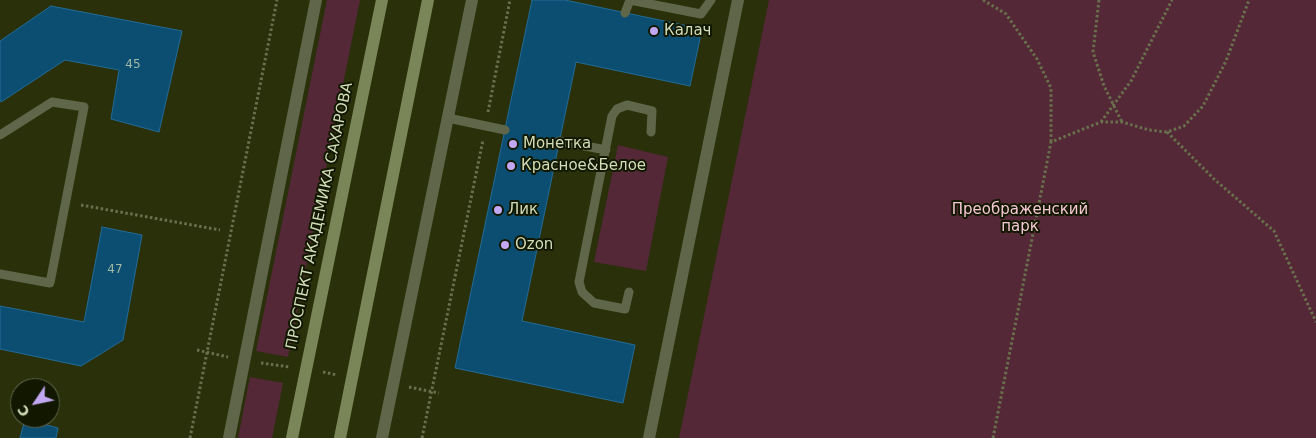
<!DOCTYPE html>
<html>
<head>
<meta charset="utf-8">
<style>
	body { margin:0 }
	#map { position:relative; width:1316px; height:438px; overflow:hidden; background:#29300a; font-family:"DejaVu Sans",sans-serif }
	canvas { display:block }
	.north { position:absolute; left:10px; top:378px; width:50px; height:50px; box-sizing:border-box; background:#121800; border:1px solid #5f664a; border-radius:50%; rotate:236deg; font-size:14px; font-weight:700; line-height:20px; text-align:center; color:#d2dcb8 }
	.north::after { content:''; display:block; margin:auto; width:18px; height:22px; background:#c2a8f3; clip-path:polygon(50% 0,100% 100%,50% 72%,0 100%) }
</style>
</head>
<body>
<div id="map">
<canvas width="1316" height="438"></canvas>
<div class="north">С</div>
</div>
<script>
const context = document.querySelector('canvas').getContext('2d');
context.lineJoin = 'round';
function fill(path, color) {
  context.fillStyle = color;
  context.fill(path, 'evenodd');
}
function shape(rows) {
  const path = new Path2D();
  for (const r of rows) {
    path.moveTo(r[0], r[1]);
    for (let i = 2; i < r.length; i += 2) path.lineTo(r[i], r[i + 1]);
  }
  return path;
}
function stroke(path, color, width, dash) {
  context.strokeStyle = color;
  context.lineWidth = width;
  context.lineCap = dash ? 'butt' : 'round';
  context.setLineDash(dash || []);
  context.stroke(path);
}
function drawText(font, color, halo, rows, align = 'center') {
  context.font = font + ' "DejaVu Sans",sans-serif';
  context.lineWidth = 4;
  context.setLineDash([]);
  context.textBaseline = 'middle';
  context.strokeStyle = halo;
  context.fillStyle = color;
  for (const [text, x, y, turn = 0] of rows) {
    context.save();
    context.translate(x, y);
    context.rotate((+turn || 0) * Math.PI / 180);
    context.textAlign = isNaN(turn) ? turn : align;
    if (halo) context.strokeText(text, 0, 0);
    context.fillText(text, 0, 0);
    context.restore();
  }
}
const green = shape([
	[327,0,360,0,288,357,256,351],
	[769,0,1316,0,1316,438,679,438],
	[618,145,668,157,646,271,594,262],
	[250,377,283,383,272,438,238,438]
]);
const building = shape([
	[532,0,565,0,702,29,690,86,576,62,522,321,635,345,623,403,455,368,532,0],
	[51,6,182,31,159,132,111,119,119,70,65,60,1,102,0,100,0,41,51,6],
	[102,227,142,235,123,340,81,366,0,349,0,306,84,322,102,227],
	[25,419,58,428,56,438,20,438,25,419]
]);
const path = shape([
	[983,0,1006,14,1037,59,1051,88,1051,142],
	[1099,0,1093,52,1104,86,1122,122],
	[488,112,510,0],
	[1101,122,1131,81,1172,0],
	[1167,132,1214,179,1274,231,1316,322],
	[81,205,220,230],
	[197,350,228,357],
	[261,363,290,367],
	[323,372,337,375],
	[409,387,439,393],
	[190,438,277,0],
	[422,438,483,140],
	[993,438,1051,142,1101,122,1122,122,1149,130,1167,132,1184,126,1203,106,1226,61,1249,0]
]);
const service = shape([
	[625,13,630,0,701,14,711,0],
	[448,118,505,130],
	[0,135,52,102,84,107,50,283,0,274],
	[559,141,606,150],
	[629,292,625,309,594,303,582,292,579,282,612,116,617,109,627,105,652,111,651,132]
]);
const pedestrian = shape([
	[649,438,738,0]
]);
const minor = shape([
	[229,438,316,0],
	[382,438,472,0]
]);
const secondary = shape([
	[292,438,382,0],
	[340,438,428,0]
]);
const markers = [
	[654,31,5,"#c2a8f3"],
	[513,144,5,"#c2a8f3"],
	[511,166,5,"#c2a8f3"],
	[498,210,5,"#c2a8f3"],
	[505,245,5,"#c2a8f3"]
];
const numberNames = [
	["45",133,65],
	["47",115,270]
];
const poiNames = [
	["Калач",664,31],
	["Монетка",523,144],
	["Красное&Белое",521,166],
	["Лик",508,210],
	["Ozon",515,245]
];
const parkNames = [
	["Преображенский",1020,210],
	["парк",1020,227]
];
const streetNames = [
	["ПРОСПЕКТ АКАДЕМИКА САХАРОВА",320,216,-78]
];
fill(green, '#542837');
fill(building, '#0c4e72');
stroke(building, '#236b97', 1);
stroke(path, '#69714c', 3, [2.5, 2.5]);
stroke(service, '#5f6649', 9);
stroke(pedestrian, '#5f6649', 12);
stroke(minor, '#5f6649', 12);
stroke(secondary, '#7a8658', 12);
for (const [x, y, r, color] of markers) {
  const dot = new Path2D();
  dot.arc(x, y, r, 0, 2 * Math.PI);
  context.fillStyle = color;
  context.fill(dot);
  stroke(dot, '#121800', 2);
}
drawText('12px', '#a0b8a6', null, numberNames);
drawText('15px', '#d2dcb8', '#121800', poiNames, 'left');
drawText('15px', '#f5c7d4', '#121800', parkNames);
drawText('15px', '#d2dcb8', '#121800', streetNames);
</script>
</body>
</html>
